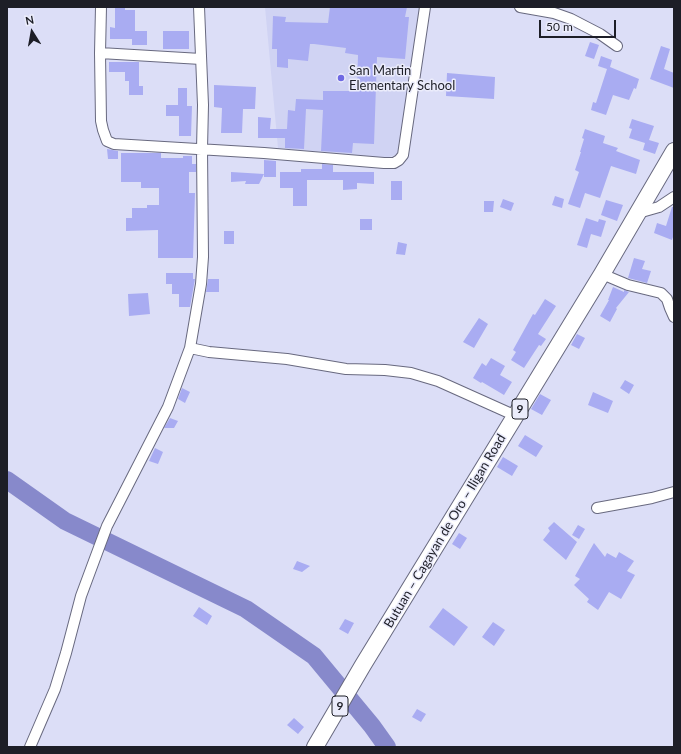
<!DOCTYPE html>
<html>
<head>
<meta charset="utf-8">
<style>
	body { margin:0 }
	#map { position:relative; width:681px; height:754px; overflow:hidden; background:#dcdef7; font-family:Lato,sans-serif }
	canvas { display:block }
	.frame { position:absolute; inset:0; border:8px solid #1d1e27; pointer-events:none }
	.north { position:absolute; left:12px; top:12px; width:40px; height:40px; -webkit-text-stroke:3px #ebecfb; paint-order:stroke; rotate:349deg; font-size:11px; font-weight:700; line-height:16px; text-align:center; color:#1d1e27 }
	.north::after { content:''; display:block; margin:auto; width:14px; height:18px; background:#1d1e27; clip-path:polygon(50% 0,100% 100%,50% 72%,0 100%) }
	.scale { position:absolute; left:539px; top:20px; width:77px; height:18px; box-sizing:border-box; border:2px solid #1d1e27; border-top:0; padding-left:5px; font-size:12px; line-height:14px; white-space:nowrap; color:#1d1e27; -webkit-text-stroke:3px #ebecfb; paint-order:stroke }
</style>
</head>
<body>
<div id="map">
<canvas width="681" height="754"></canvas>
<div class="frame"></div>
<div class="north">N</div>
<div class="scale">50 m</div>
</div>
<script>
const context = document.querySelector('canvas').getContext('2d');
context.lineJoin = 'round';
function fill(path, color) {
  context.fillStyle = color;
  context.fill(path, 'evenodd');
}
function shape(rows) {
  const path = new Path2D();
  for (const r of rows) {
    path.moveTo(r[0], r[1]);
    for (let i = 2; i < r.length; i += 2) path.lineTo(r[i], r[i + 1]);
  }
  return path;
}
function stroke(path, color, width, dash) {
  context.strokeStyle = color;
  context.lineWidth = width;
  context.lineCap = dash ? 'butt' : 'round';
  context.setLineDash(dash || []);
  context.stroke(path);
}
function drawText(font, color, halo, rows, align = 'center') {
  context.font = font + ' Lato,sans-serif';
  context.lineWidth = 3;
  context.setLineDash([]);
  context.textBaseline = 'middle';
  context.strokeStyle = halo;
  context.fillStyle = color;
  for (const [text, x, y, turn = 0] of rows) {
    context.save();
    context.translate(x, y);
    context.rotate((+turn || 0) * Math.PI / 180);
    context.textAlign = isNaN(turn) ? turn : align;
    if (halo) context.strokeText(text, 0, 0);
    context.fillText(text, 0, 0);
    context.restore();
  }
}
const built = shape([
	[265,7,420,7,398,154,386,158,278,148]
]);
const river = shape([
	[7,480,65,521,246,609,314,656,372,726,387,747]
]);
const building = shape([
	[330,7,407,7,405,17,409,17,405,59,377,57,374,144,353,143,352,153,321,151,323,110,306,109,304,149,285,148,285,138,258,138,258,117,271,118,270,129,287,129,288,110,295,111,296,99,323,100,323,91,357,91,358,55,345,53,346,48,314,44,310,44,308,61,288,59,288,68,277,67,277,49,272,49,273,16,286,17,285,22,328,23],
	[115,8,125,8,125,10,135,10,135,31,147,31,147,45,132,45,132,39,110,39,110,27,115,28],
	[163,31,189,31,189,49,163,49],
	[590,42,599,45,594,59,585,56],
	[661,46,670,49,664,69,674,73,674,88,650,79],
	[601,56,612,60,610,67,639,79,636,89,634,88,629,100,613,95,606,115,591,110,593,102,596,103,607,69,598,66],
	[109,62,139,62,139,86,143,86,143,95,129,95,129,81,125,81,125,72,109,72],
	[447,73,495,77,494,99,446,96],
	[214,85,256,87,255,109,243,109,242,133,221,133,222,108,214,107],
	[178,88,187,88,187,106,192,106,191,136,179,136,179,116,166,116,166,105,178,105],
	[632,119,654,126,649,140,659,143,655,154,643,150,645,143,629,138,632,129,629,128],
	[585,129,605,136,603,143,618,148,616,151,640,160,636,174,611,166,600,198,585,193,580,208,568,204,579,172,575,170,581,152,580,152,584,139,582,138],
	[107,149,118,151,118,159,108,159],
	[121,153,161,153,161,158,183,158,183,156,192,156,192,164,196,164,196,172,189,172,189,193,195,193,193,258,158,258,158,230,126,231,126,218,132,218,132,208,147,208,147,205,159,205,159,188,141,188,141,182,121,182],
	[264,160,276,161,276,177,264,177],
	[322,164,333,165,333,172,374,172,374,184,357,183,357,189,343,190,343,180,307,180,307,206,293,206,293,188,280,188,280,172,301,172,301,169,322,169],
	[231,172,264,174,259,184,245,184,246,181,231,182],
	[391,181,402,181,402,200,391,200],
	[555,196,564,199,562,208,552,205],
	[503,199,514,203,511,211,500,207],
	[606,200,623,205,617,221,601,215],
	[484,201,494,201,493,212,484,212],
	[672,207,674,207,674,234,672,240,654,233,657,223,666,226],
	[586,218,598,222,599,219,606,221,601,237,591,234,587,248,577,245],
	[360,219,372,219,372,230,360,230],
	[224,231,234,231,234,244,224,244],
	[398,242,407,244,405,255,396,254],
	[634,258,645,261,642,269,651,271,647,283,628,278],
	[166,273,193,273,193,279,195,279,190,307,179,307,179,294,172,294,172,284,166,284],
	[208,279,219,279,219,292,206,292],
	[613,287,624,292,624,290,629,292,616,308,617,309,610,322,600,316,609,300,608,300],
	[148,293,150,314,129,316,128,294],
	[545,299,556,306,538,334,546,339,541,346,539,345,524,368,511,360,516,352,513,350,533,314,535,315],
	[479,318,488,324,474,348,463,342],
	[577,334,585,338,579,349,571,345],
	[491,358,505,366,500,375,512,382,504,395,482,382,481,383,473,378,482,363,486,366],
	[625,380,634,385,629,394,620,388],
	[182,388,190,392,185,403,178,399],
	[593,392,613,401,608,413,588,405],
	[540,394,551,400,542,415,531,409],
	[170,418,178,421,174,428,164,428],
	[525,435,543,446,536,457,518,446],
	[155,448,163,452,158,464,149,461],
	[503,457,518,466,512,476,497,467],
	[554,522,577,542,566,560,543,540,550,531,548,528],
	[578,525,585,529,579,539,572,535],
	[459,533,467,538,460,549,452,544],
	[594,543,605,557,607,553,616,558,619,552,634,561,627,571,635,575,621,599,609,592,598,610,587,602,589,599,574,585,580,579,575,576],
	[297,561,310,566,302,572,293,569],
	[199,607,212,616,207,625,193,616],
	[443,608,468,627,454,646,429,627],
	[345,619,354,623,348,634,339,629],
	[493,622,505,630,494,646,482,637],
	[417,709,426,714,421,722,412,717],
	[294,718,304,727,298,734,287,725]
]);
const minor = shape([
	[101,7,100,53,101,121,103,130,107,141,114,144,264,153,384,163,394,163,399,160,403,155,425,7],
	[520,7,554,13,571,19,600,34,617,46],
	[100,53,201,59],
	[638,213,659,207,674,197],
	[602,274,628,285,661,293,667,299,670,308,674,317],
	[190,348,209,352,287,359,346,369,385,370,411,373,438,381,516,416],
	[597,508,652,498,674,492],
	[30,747,55,689,66,653,81,596,107,526,168,407,190,348,201,284,203,257,202,149,203,105,199,7]
]);
const trunk = shape([
	[315,747,363,665,602,274,674,151]
]);
const markers = [
	[341,78,4,"#6f69e3"]
];
const shields = [
	[520,409,16],
	[340,706,16]
];
const shieldNames = [
	["9",520,409],
	["9",340,706]
];
const poiNames = [
	["San Martin",349,71],
	["Elementary School",349,86]
];
const streetNames = [
	["Butuan – Cagayan de Oro – Iligan Road",445,531,-59]
];
fill(built, '#d0d3f3');
stroke(river, '#8789cb', 18);
fill(building, '#a9acf2');
stroke(minor, '#68697f', 12);
stroke(trunk, '#68697f', 18);
stroke(minor, '#fff', 10);
stroke(trunk, '#fff', 16);
for (const [x, y, r, color] of markers) {
  const dot = new Path2D();
  dot.arc(x, y, r, 0, 2 * Math.PI);
  context.fillStyle = color;
  context.fill(dot);
  stroke(dot, '#ebecfb', 1.5);
}
for (const [x, y, w] of shields) {
  const box = new Path2D();
  box.roundRect(x - w / 2, y - 10, w, 20, 3);
  context.fillStyle = '#ebecfb';
  context.fill(box);
  stroke(box, '#1d1e27', 1);
}
drawText('bold 12px', '#1d1e27', null, shieldNames);
drawText('13px', '#1d1e27', '#ebecfb', poiNames, 'left');
drawText('13px', '#1d1e27', '#ebecfb', streetNames);
</script>
</body>
</html>
